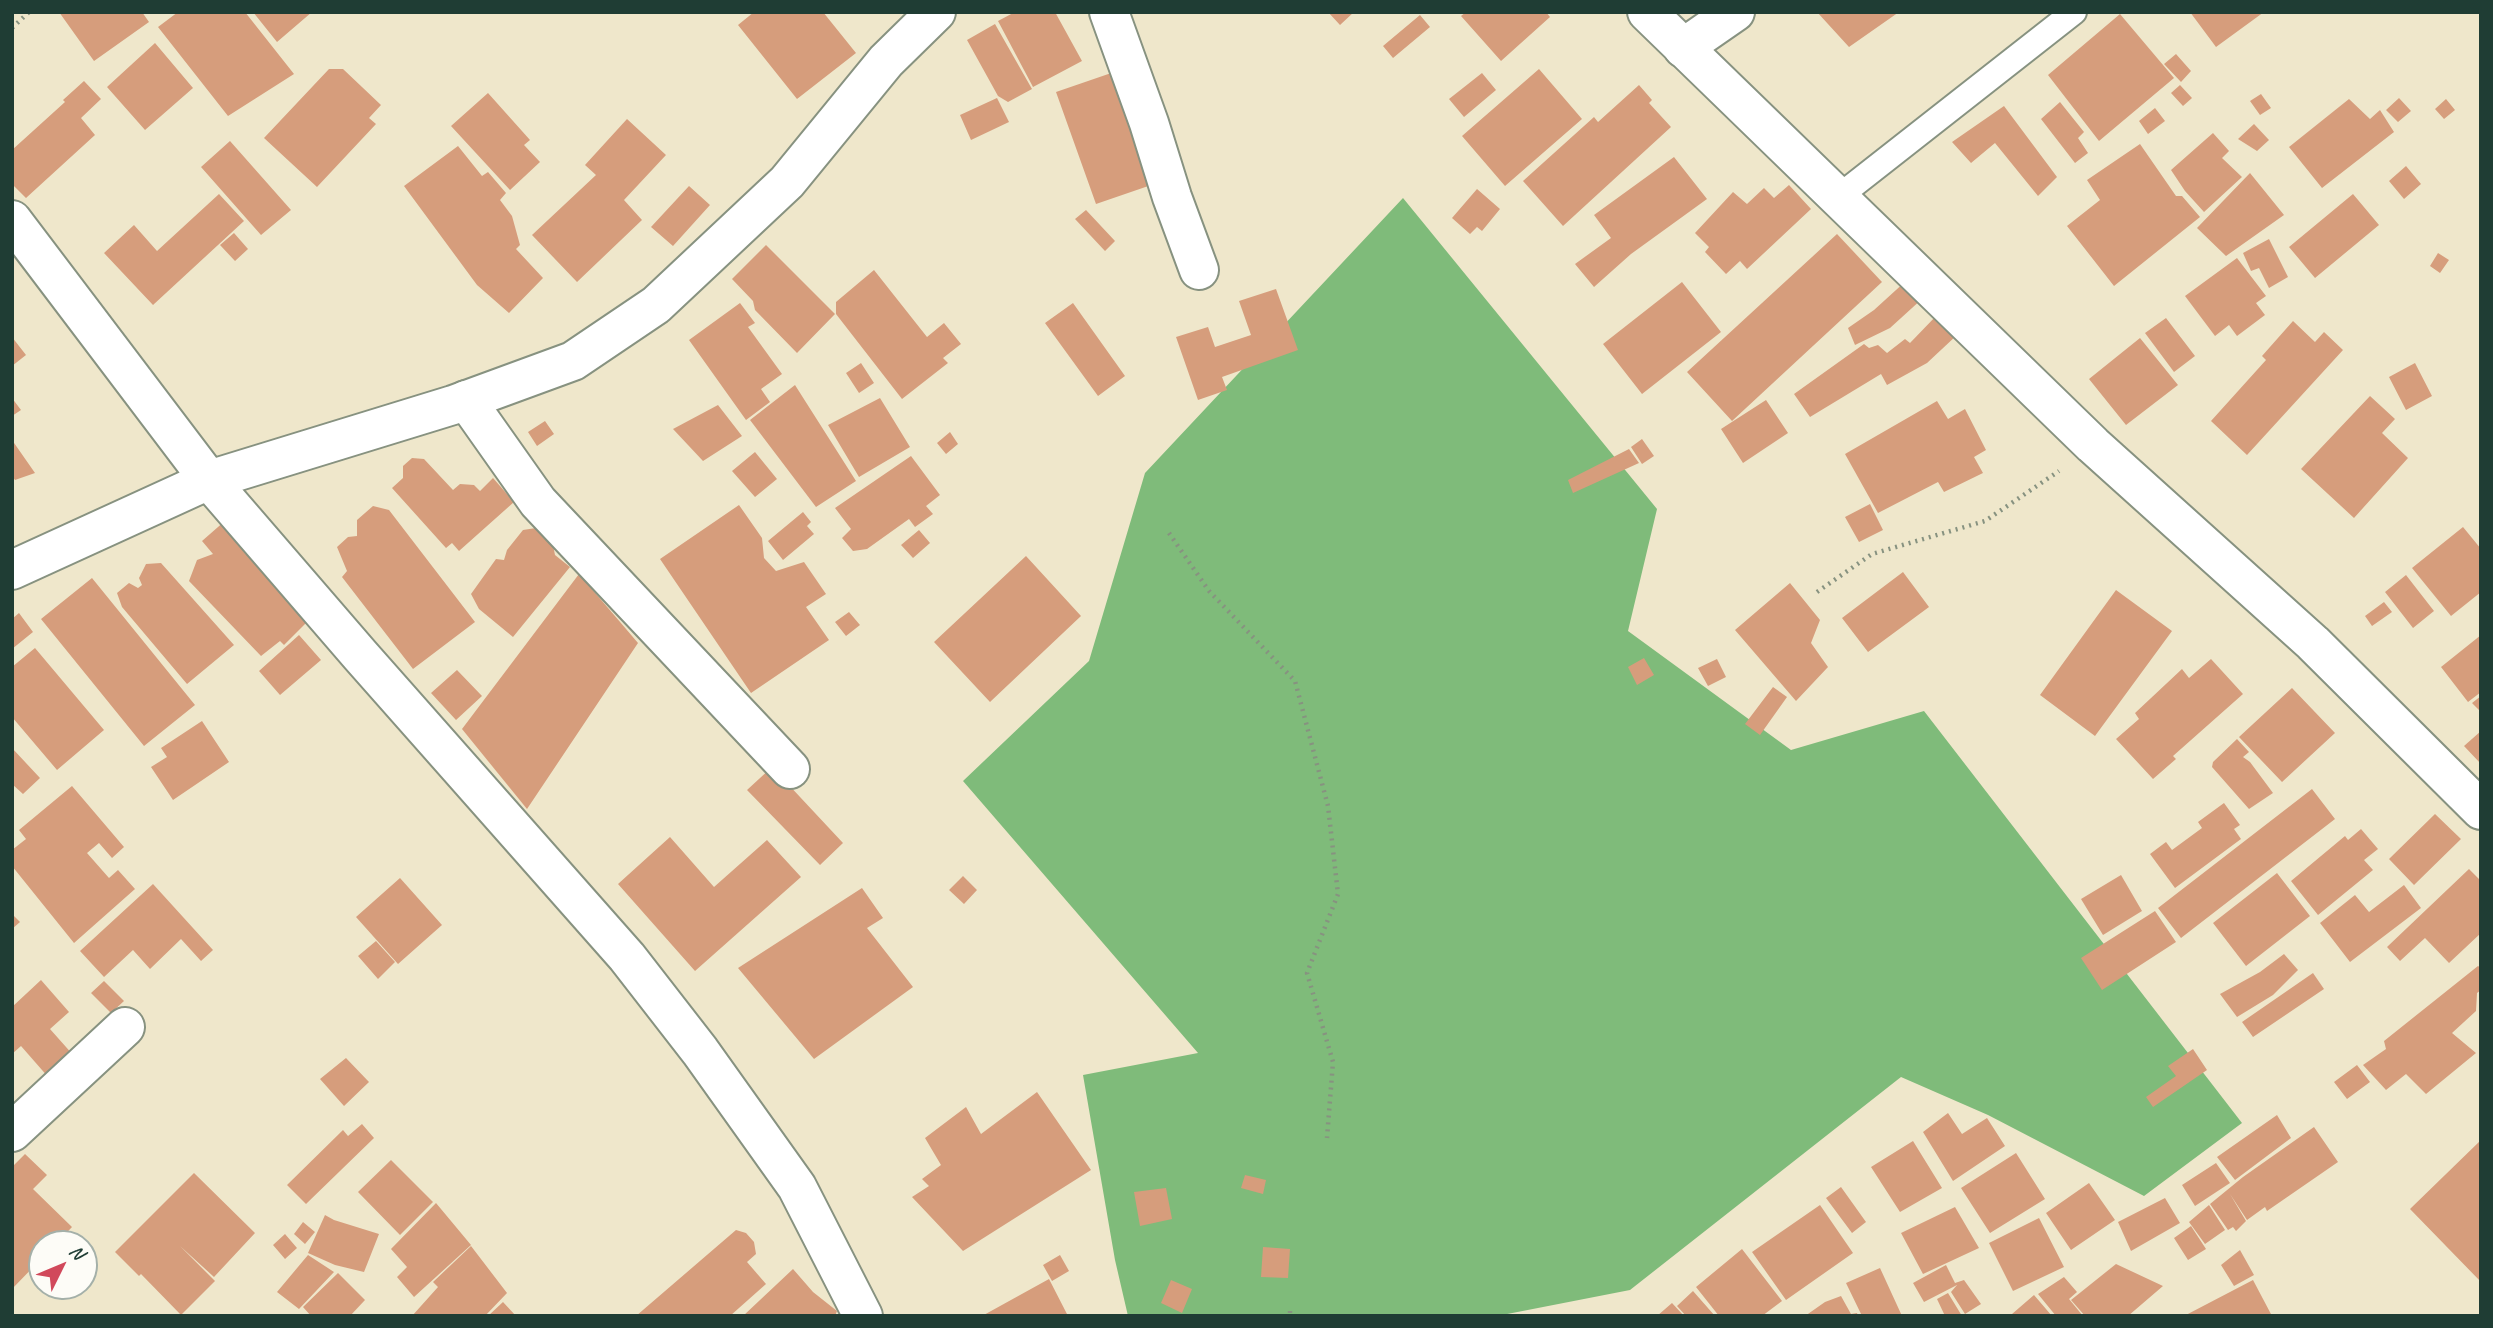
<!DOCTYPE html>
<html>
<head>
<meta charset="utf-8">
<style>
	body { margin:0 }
	#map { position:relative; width:2493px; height:1328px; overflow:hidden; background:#efe7cb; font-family:Caveat,sans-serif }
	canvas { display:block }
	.frame { position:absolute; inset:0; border:14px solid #1f3d34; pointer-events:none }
	.north { position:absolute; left:28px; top:1230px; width:70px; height:70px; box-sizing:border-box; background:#fdfcf7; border:2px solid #a4b0a9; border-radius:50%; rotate:47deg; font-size:19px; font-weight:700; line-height:28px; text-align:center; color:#1f3d34 }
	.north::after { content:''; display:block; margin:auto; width:24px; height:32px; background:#d1495b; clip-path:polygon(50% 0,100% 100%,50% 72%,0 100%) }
</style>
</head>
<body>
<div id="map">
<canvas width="2493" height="1328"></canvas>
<div class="frame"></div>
<div class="north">N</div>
</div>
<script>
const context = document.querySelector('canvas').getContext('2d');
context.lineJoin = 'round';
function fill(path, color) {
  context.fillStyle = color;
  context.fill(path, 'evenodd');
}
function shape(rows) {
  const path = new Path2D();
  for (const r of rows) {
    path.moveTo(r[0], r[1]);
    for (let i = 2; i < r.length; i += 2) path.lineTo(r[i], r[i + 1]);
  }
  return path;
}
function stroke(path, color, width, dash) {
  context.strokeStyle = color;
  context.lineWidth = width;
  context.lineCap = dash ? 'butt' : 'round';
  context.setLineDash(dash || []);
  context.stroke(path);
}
const forest = shape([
	[1403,198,1657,509,1628,631,1791,750,1924,711,2242,1123,2144,1196,1988,1115,1901,1077,1630,1290,1497,1316,1128,1316,1115,1260,1083,1075,1198,1053,963,781,1089,661,1145,473]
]);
const building = shape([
	[59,12,142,12,149,22,94,61],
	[178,12,245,12,294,74,228,116,158,27],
	[253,12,312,12,277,42],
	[754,12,823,12,856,53,797,99,738,25],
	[1015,12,1055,12,1082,61,1033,87,998,21],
	[1328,12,1354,12,1340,25],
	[1466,12,1546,12,1550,17,1501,61,1461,16],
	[1817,12,1899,12,1849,47],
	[2190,12,2264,12,2216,47],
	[2120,14,2174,78,2099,141,2048,75],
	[1420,15,1430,27,1393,58,1383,46],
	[995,24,1032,89,1008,102,998,96,967,40],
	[155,43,193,88,145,130,107,87],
	[2176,54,2191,71,2181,82,2164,64],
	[329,69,343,69,381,105,369,118,376,124,317,187,264,138],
	[1539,69,1582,119,1505,186,1462,136],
	[1120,70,1160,182,1096,204,1056,92],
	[1482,73,1496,90,1464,117,1449,99],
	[84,81,101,99,81,118,95,135,26,198,12,184,12,150,65,102,63,100],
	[1639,85,1652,100,1649,103,1671,127,1563,226,1523,181,1594,117,1598,122],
	[2180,85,2192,98,2183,106,2171,93],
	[488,93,530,140,524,145,540,162,510,190,451,126],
	[2261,94,2271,108,2260,115,2250,101],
	[997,98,1009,122,971,140,960,115],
	[2399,98,2411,111,2398,122,2386,110],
	[2349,99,2370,119,2380,110,2394,132,2322,188,2289,147],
	[2446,99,2455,110,2444,119,2435,109],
	[2060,102,2084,132,2078,138,2088,153,2075,163,2041,119],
	[2004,106,2057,177,2038,196,1995,143,1971,163,1952,142],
	[2155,108,2165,121,2148,134,2139,121],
	[627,119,666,155,624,200,642,220,577,282,532,235,596,175,585,165],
	[2254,124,2269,140,2257,151,2238,139],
	[2213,133,2229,151,2222,158,2242,177,2204,212,2185,191,2171,170],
	[230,141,291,210,261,235,201,167],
	[2140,144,2176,196,2182,196,2200,217,2114,286,2067,226,2100,200,2087,180],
	[458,146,482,176,488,172,506,193,500,200,512,216,520,245,516,249,543,278,509,313,477,285,404,186],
	[1674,157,1707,199,1631,254,1594,287,1575,264,1611,238,1594,215],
	[2406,166,2421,184,2404,199,2389,181],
	[2250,173,2284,215,2226,256,2197,228],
	[1789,185,1811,209,1747,269,1740,261,1726,274,1705,252,1709,247,1695,233,1733,192,1747,204,1764,188,1774,198],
	[689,186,710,205,673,246,651,227],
	[1477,189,1500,209,1482,231,1477,227,1470,234,1452,218],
	[219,194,244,221,153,305,104,253,134,225,157,251],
	[2353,194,2379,225,2315,278,2289,247],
	[1086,210,1115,241,1105,251,1075,219],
	[234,233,248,249,235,261,220,245],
	[1837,234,1882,282,1732,421,1687,372],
	[2269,239,2288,277,2269,288,2259,268,2251,271,2243,253],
	[766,245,835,314,797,353,755,310,753,301,732,279],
	[2438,253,2449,260,2440,273,2430,266],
	[2237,258,2266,296,2256,303,2265,315,2237,336,2229,325,2215,336,2185,296],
	[874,270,927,337,944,323,961,344,943,358,948,363,902,399,836,314,836,302],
	[1907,280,1923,298,1890,328,1855,345,1848,328,1874,310],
	[1682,282,1721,332,1642,394,1603,344],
	[1276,289,1298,350,1222,377,1227,390,1198,400,1176,337,1208,327,1215,347,1251,335,1239,301],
	[740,303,755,323,748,327,782,374,761,389,770,402,746,420,689,340],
	[1073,303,1125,376,1098,396,1045,323],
	[1937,315,1957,335,1927,363,1887,385,1881,374,1810,417,1794,394,1864,344,1869,348,1878,345,1887,353,1905,339,1910,343],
	[2166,318,2195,356,2174,372,2145,333],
	[2293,321,2315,342,2324,332,2343,350,2247,455,2211,421,2266,360,2262,356],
	[12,337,26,355,12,366],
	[2140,338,2178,385,2126,425,2089,379],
	[861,363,874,383,859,393,846,373],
	[2415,363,2432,396,2406,410,2389,377],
	[795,385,856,481,816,507,750,420],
	[2370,396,2395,419,2382,433,2408,458,2354,518,2301,469],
	[12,398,21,410,12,416],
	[880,398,910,447,859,477,828,425],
	[1766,400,1788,433,1743,463,1721,429],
	[1937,401,1948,419,1965,409,1986,450,1974,457,1983,473,1944,492,1938,482,1878,513,1845,454],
	[718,405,742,436,703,461,673,429],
	[545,421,554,434,537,446,528,432],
	[950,432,958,444,946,454,937,443],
	[1642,439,1654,456,1642,464,1631,447],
	[12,440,35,473,15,480,12,476],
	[1629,449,1639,463,1573,493,1568,480],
	[755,452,777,479,755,497,732,471],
	[911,456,940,495,926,506,933,514,915,527,909,519,867,549,853,551,842,538,851,529,835,508],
	[412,458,424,459,453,490,460,484,474,485,480,491,493,478,514,502,459,551,452,543,446,548,392,488,403,478,403,466],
	[1870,504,1883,530,1859,542,1845,517],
	[739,505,762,538,764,558,776,571,804,562,826,594,806,607,829,640,751,693,660,559],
	[373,506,389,510,475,622,413,669,342,577,347,571,337,547,348,537,357,536,357,520],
	[803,512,811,522,807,526,814,534,783,560,768,541],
	[226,520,309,620,284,645,280,641,261,656,189,581,197,560,213,554,202,541],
	[2463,527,2481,549,2481,592,2451,616,2412,568],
	[536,528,552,540,555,555,570,567,513,637,479,609,471,594,496,559,504,560,507,550,523,530],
	[919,530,930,543,913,558,901,545],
	[1026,556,1081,616,990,702,934,642],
	[161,563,234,645,187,684,122,607,117,593,129,583,138,588,142,585,139,578,146,564],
	[1903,572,1929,607,1868,652,1842,618],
	[579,574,638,643,527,809,462,729],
	[2406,575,2434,611,2413,628,2385,592],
	[92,578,195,705,144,746,41,619],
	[1790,583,1820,620,1811,643,1828,667,1796,701,1735,630],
	[2116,590,2172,631,2095,736,2040,695],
	[2384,602,2392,612,2372,626,2365,616],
	[849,612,860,625,846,636,835,622],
	[19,613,33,632,12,649,12,619],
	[299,635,321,660,280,695,259,671],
	[2481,635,2481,692,2468,702,2441,667],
	[35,648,104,730,57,770,12,717,12,667],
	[1644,658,1654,675,1637,685,1628,667],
	[1717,659,1726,677,1708,686,1698,668],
	[2211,659,2243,694,2173,756,2176,759,2153,779,2116,739,2139,719,2135,713,2182,669,2189,678],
	[457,670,482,696,456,720,431,693],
	[1773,687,1787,697,1760,735,1745,724],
	[2292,688,2335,733,2282,782,2239,737],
	[2481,696,2481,712,2472,703],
	[202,721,229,762,173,800,151,767,167,757,161,748],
	[2481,731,2481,764,2464,746],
	[2237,739,2249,752,2243,757,2250,762,2273,793,2249,809,2212,767,2213,762],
	[12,748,40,778,23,794,12,784],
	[772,767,843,843,820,865,747,790],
	[72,786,124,847,112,858,99,843,87,853,109,878,118,870,135,889,74,943,12,866,12,850,26,839,19,830],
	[2312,789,2335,819,2181,938,2158,908],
	[2224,803,2240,825,2234,829,2241,839,2175,888,2150,854,2166,842,2172,850,2202,828,2198,822],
	[2435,814,2461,839,2414,885,2389,859],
	[2361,829,2378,849,2364,860,2373,870,2318,915,2291,881,2345,836,2348,840],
	[670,837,714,887,767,840,801,877,695,971,618,884],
	[2469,869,2481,881,2481,933,2449,963,2425,938,2400,961,2387,947],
	[2277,873,2310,916,2246,966,2213,923],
	[2121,875,2142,911,2103,935,2081,899],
	[963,876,977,890,964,904,949,890],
	[400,878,442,925,398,964,356,917],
	[153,884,213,950,201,961,181,939,150,969,133,950,104,977,80,951],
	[2404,885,2421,908,2350,962,2320,923,2355,895,2369,912],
	[862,888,883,918,867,928,913,987,814,1059,738,968],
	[2155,911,2176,942,2102,990,2081,958],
	[12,914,20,922,12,929],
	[376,941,395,962,378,979,358,956],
	[2284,954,2298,970,2273,995,2237,1017,2220,994,2260,972],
	[2478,966,2481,968,2481,990,2477,993,2476,1011,2452,1033,2476,1053,2426,1094,2406,1074,2386,1090,2363,1065,2386,1049,2384,1041],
	[2313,973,2324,989,2253,1037,2242,1022],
	[41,980,69,1012,50,1029,74,1056,49,1078,21,1046,12,1054,12,1007],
	[104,981,124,1001,111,1013,91,993],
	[2193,1049,2207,1070,2153,1107,2146,1097,2176,1076,2168,1066],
	[346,1058,369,1082,344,1106,320,1079],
	[2357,1065,2370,1082,2347,1099,2334,1082],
	[1037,1092,1091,1170,963,1251,912,1197,929,1186,922,1179,941,1165,925,1138,966,1107,981,1134],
	[1948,1113,1962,1134,1987,1118,2005,1146,1953,1181,1923,1132],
	[2277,1115,2291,1138,2235,1180,2217,1157],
	[362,1124,374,1138,306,1204,287,1185,343,1130,348,1136],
	[2314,1127,2338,1162,2267,1211,2265,1207,2247,1220,2230,1194,2246,1221,2236,1231,2233,1227,2228,1230,2210,1204,2243,1177],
	[2481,1140,2481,1282,2410,1209],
	[1913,1141,1942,1188,1900,1212,1871,1167],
	[2016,1153,2045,1199,1990,1233,1961,1188],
	[25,1154,47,1175,33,1189,72,1227,56,1244,42,1244,42,1258,12,1289,12,1167],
	[391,1160,433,1202,400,1235,358,1192],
	[2216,1163,2230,1183,2195,1206,2182,1185],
	[194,1173,255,1233,214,1277,180,1246,215,1281,181,1315,141,1274,139,1276,115,1252],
	[1245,1175,1266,1180,1263,1194,1241,1188],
	[2089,1183,2115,1220,2071,1250,2046,1213],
	[1841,1187,1866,1222,1852,1233,1826,1198],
	[1166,1188,1172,1219,1140,1226,1134,1192],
	[2165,1198,2180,1223,2131,1251,2118,1222],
	[436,1203,471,1245,414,1297,397,1277,407,1267,391,1249],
	[1820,1205,1853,1253,1786,1300,1752,1252],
	[2209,1205,2225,1230,2205,1244,2189,1222],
	[1955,1207,1979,1248,1923,1274,1901,1233],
	[325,1215,334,1220,379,1234,364,1272,335,1265,308,1253],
	[2039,1218,2064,1267,2013,1291,1989,1243],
	[303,1222,315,1232,305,1244,294,1234],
	[2191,1226,2206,1249,2188,1260,2174,1238],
	[736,1230,746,1233,754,1242,756,1254,747,1262,766,1284,730,1316,636,1316],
	[285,1234,297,1248,285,1259,273,1245],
	[471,1246,507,1293,485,1316,412,1316,438,1287,433,1282],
	[1263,1247,1290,1249,1288,1278,1261,1277],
	[1742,1249,1782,1301,1762,1316,1719,1316,1696,1287],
	[2240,1250,2254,1275,2234,1286,2221,1265],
	[308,1255,334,1272,299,1309,277,1292],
	[1060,1255,1069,1271,1052,1281,1043,1265],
	[2116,1264,2163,1286,2128,1316,2085,1316,2071,1300],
	[1946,1265,1955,1283,1964,1280,1981,1304,1965,1314,1951,1292,1957,1285,1924,1302,1913,1283],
	[1880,1268,1902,1316,1862,1316,1846,1283],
	[793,1269,813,1292,837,1311,835,1316,743,1316],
	[338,1273,365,1300,350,1316,311,1316,303,1307],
	[2064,1277,2077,1292,2069,1299,2083,1316,2056,1316,2038,1294],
	[1049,1279,1068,1316,982,1316],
	[1171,1280,1192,1289,1182,1313,1161,1303],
	[2253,1280,2272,1316,2184,1316],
	[1693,1291,1715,1316,1686,1316,1677,1306],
	[1948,1293,1962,1316,1945,1316,1937,1299],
	[2034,1295,2052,1316,2014,1316,2012,1314],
	[1841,1296,1851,1314,1857,1313,1858,1316,1805,1316,1825,1302],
	[503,1302,516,1316,488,1316],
	[1672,1303,1684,1316,1657,1316]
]);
const path = shape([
	[12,28,29,12],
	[1169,533,1209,591,1295,681,1328,806,1338,894,1307,973,1333,1062,1327,1138],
	[1817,592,1872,554,1985,521,2059,471],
	[1290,1311,1290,1316]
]);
const service = shape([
	[1837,198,2074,12]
]);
const minor = shape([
	[1109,12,1149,123,1172,197,1199,270],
	[1683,48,1735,12],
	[12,220,209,480,360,655,627,957,700,1051,797,1187,863,1316],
	[466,400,538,502,790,769],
	[12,1132,125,1027]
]);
const tertiary = shape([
	[1647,12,2093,445,2313,643,2481,810],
	[12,570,209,480,453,405,573,361,656,305,787,182,886,61,936,12]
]);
fill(forest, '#7fbb7a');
fill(building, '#d69d7c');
stroke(service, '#879280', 28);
stroke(minor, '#879280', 42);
stroke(tertiary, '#879280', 42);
stroke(path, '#879280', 4.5, [2, 5]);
stroke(service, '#fff', 24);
stroke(minor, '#fff', 38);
stroke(tertiary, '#fff', 38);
</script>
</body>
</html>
